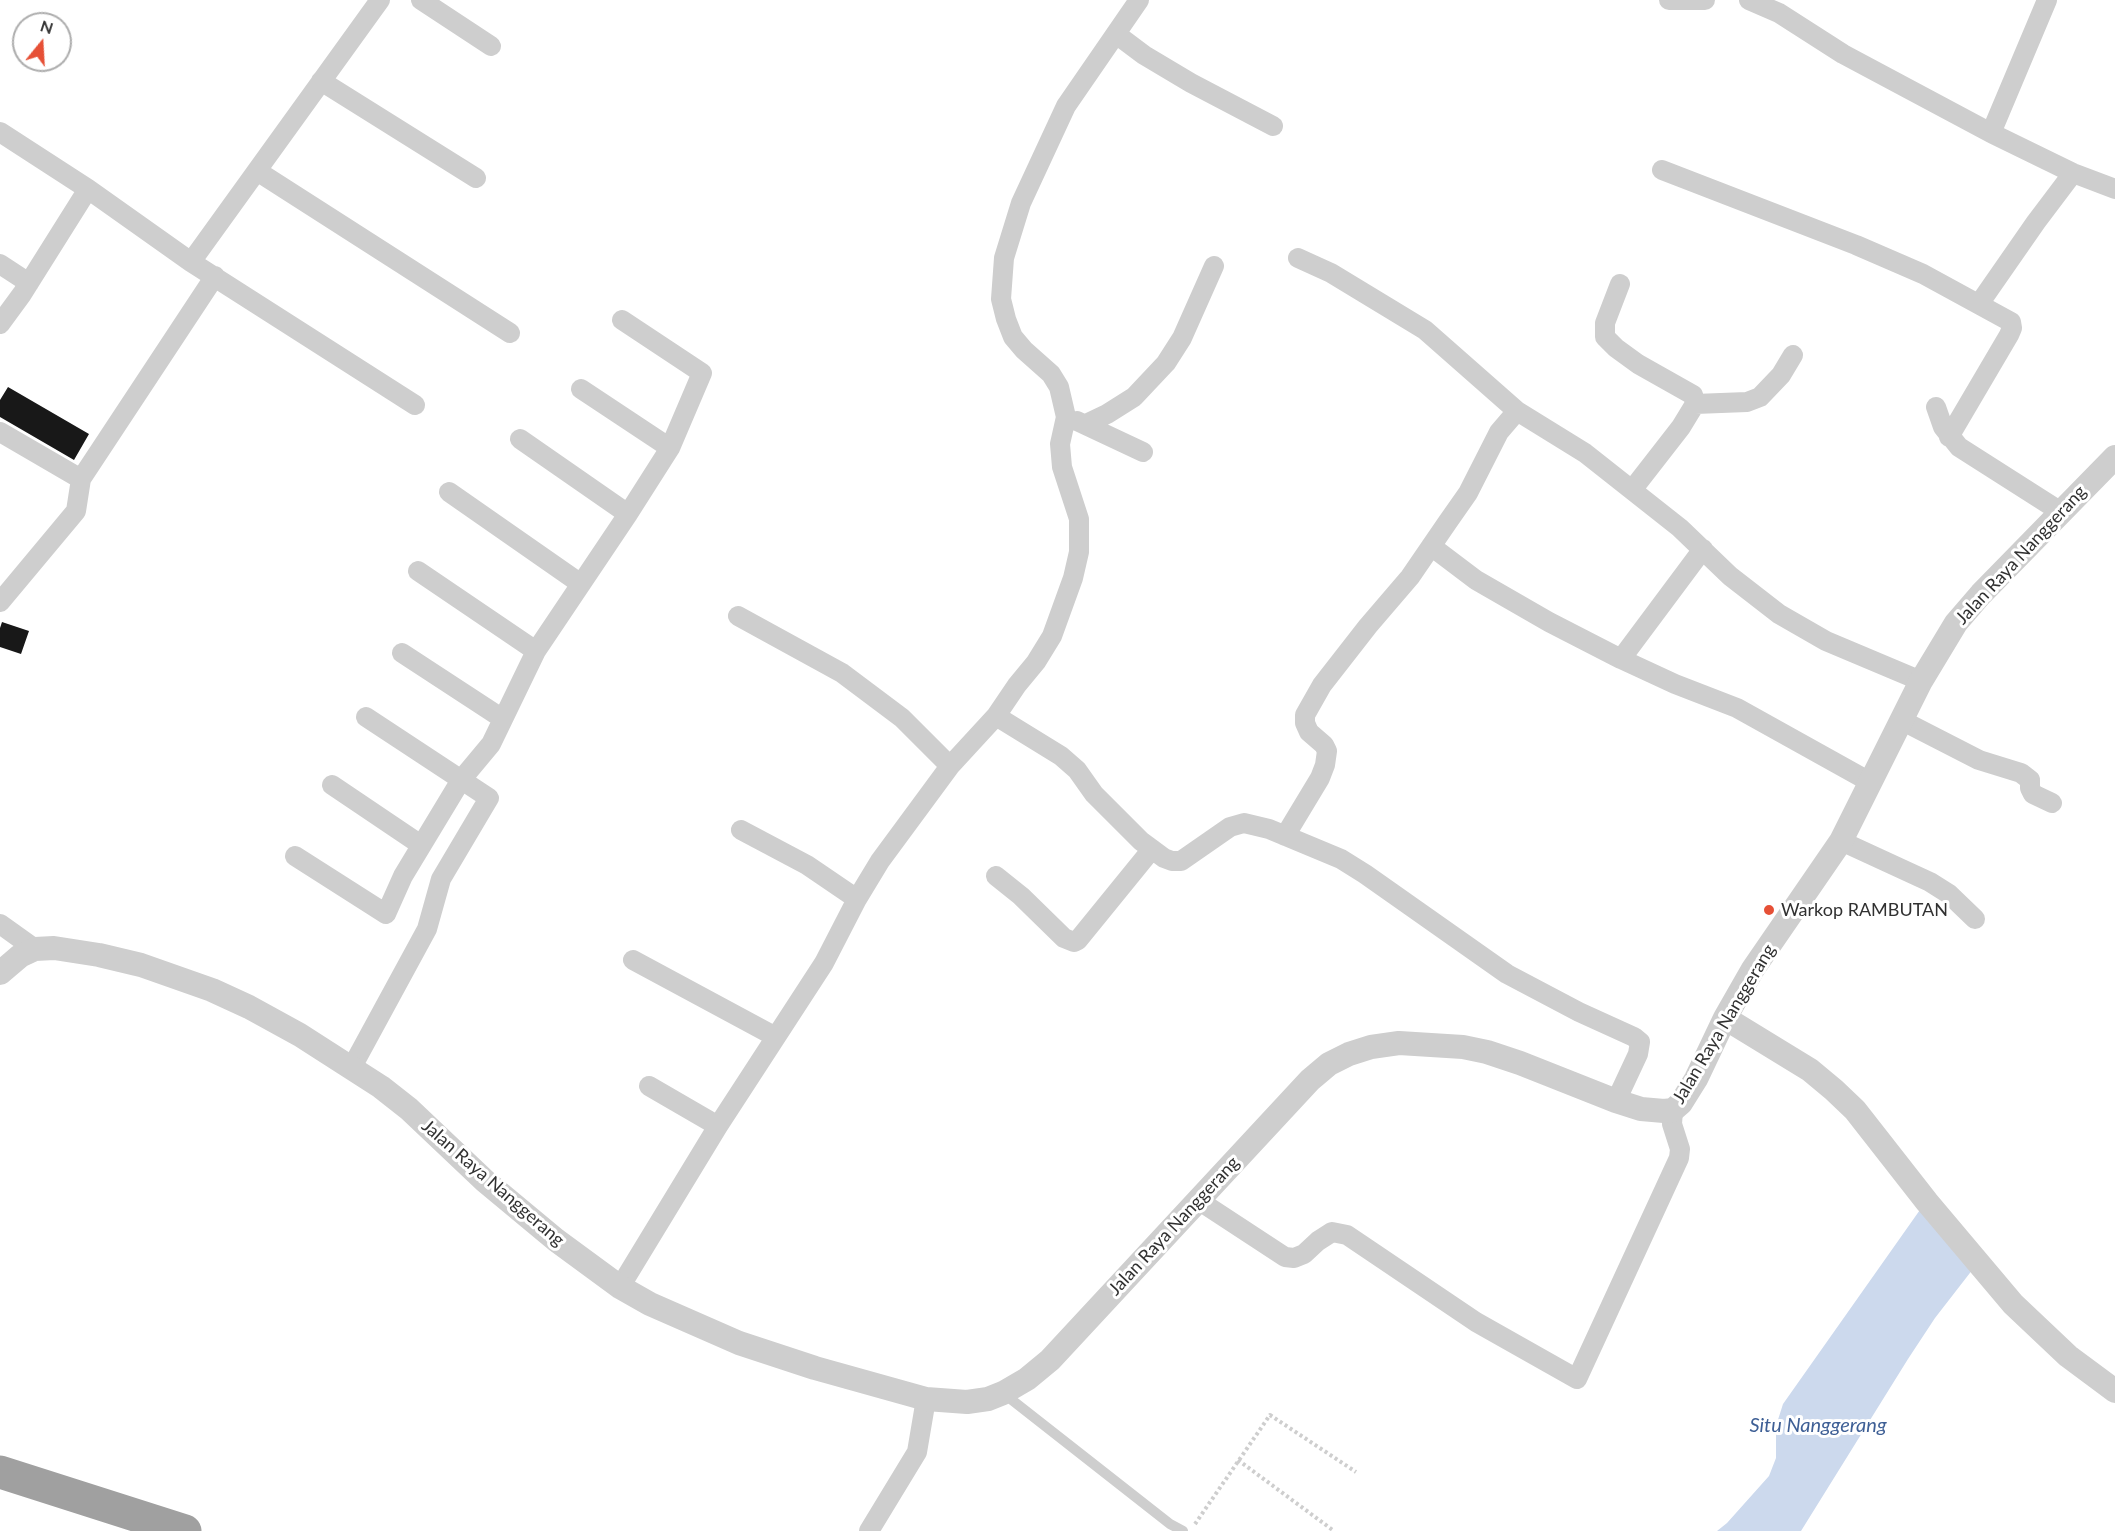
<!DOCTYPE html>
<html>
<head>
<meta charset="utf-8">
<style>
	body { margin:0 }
	#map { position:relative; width:2115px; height:1531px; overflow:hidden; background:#fff; font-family:Lato,sans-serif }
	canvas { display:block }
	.north { position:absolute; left:12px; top:12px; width:60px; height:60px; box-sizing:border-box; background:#fff; border:2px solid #adadad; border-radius:50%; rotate:18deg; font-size:16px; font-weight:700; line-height:24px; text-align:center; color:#313131 }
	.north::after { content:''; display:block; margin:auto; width:21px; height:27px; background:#e65036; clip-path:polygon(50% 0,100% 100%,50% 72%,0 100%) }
</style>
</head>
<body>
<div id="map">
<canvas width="2115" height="1531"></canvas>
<div class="north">N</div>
</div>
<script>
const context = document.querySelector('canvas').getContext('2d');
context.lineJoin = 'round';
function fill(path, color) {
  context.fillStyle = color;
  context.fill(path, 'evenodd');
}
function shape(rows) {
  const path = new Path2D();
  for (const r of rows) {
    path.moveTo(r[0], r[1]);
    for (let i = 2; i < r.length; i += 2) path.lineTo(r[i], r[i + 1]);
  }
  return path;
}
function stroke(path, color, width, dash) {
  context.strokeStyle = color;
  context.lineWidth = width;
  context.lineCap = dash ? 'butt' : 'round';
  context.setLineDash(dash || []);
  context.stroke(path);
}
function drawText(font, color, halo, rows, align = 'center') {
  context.font = font + ' Lato,sans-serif';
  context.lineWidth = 6;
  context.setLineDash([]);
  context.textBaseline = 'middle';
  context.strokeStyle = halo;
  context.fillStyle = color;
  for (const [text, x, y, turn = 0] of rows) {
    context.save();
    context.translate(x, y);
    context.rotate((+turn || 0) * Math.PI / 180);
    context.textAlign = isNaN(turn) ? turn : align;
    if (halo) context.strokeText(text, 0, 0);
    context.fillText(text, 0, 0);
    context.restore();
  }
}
const water = shape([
	[1922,1207,1973,1269,1935,1318,1908,1359,1801,1531,1717,1531,1727,1523,1769,1476,1776,1458,1776,1426,1783,1404]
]);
const building = shape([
	[8,387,89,434,74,460,0,417,0,400],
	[2,622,29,631,21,654,0,647,0,628]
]);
const path = shape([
	[1238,1460,1334,1531],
	[1195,1524,1270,1415,1356,1472]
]);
const service = shape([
	[1003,1393,1170,1524,1183,1531]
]);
const minor = shape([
	[421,0,491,46],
	[1669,0,1705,0],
	[1749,0,1779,13,1843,54,1991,133,2073,173,2115,189],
	[1116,34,1144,55,1191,83,1273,126],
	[321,81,476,178],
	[0,132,88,189,191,262,415,405],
	[1991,133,2047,0],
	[1662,170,1856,245,1923,274,2011,322,2012,328,2009,335,1949,437],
	[257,171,510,333],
	[1298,258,1331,273,1425,330,1517,411,1585,453,1680,528,1730,576,1779,614,1826,641,1921,681],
	[191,262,380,0],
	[0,264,29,283],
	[1620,284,1605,323,1605,337,1616,348,1638,364,1693,395,1695,404,1681,427,1632,490],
	[1979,304,2036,222,2073,173],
	[0,324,22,294,88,189],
	[581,389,670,448],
	[1695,404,1747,402,1760,397,1781,375,1793,355],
	[1936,407,1943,427,1959,447,2061,512],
	[1077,421,1143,452],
	[1086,424,1107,414,1134,397,1166,363,1182,338,1214,266],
	[0,432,81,479],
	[520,439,628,514],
	[449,492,581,584],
	[1431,546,1476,580,1549,622,1621,659,1703,549],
	[418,571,536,651],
	[0,602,76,511,81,479,215,276],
	[738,616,842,673,902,718,950,766],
	[402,653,503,719],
	[1621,659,1675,684,1737,708,1870,782],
	[996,716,1061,756,1077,770,1094,794,1141,841,1164,858,1172,861,1181,861,1230,827,1244,823,1269,829,1341,859,1365,874,1507,974,1579,1012,1634,1037,1640,1042,1638,1054,1616,1101],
	[1901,720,1979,760,2021,773,2030,780,2030,788,2033,794,2052,803],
	[332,785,421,845],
	[741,830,807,865,857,899],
	[1285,836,1320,778,1325,765,1327,751,1324,745,1309,732,1305,723,1305,715,1322,685,1368,626,1410,577,1447,523,1468,493,1499,432,1517,411],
	[1841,841,1930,882,1949,894,1975,919],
	[295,856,386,914,403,876,461,780,491,744,536,651,628,514,670,448,702,373,622,320],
	[996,876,1021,896,1064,938,1074,942,1078,940,1152,849],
	[0,924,35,949],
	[633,960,776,1037],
	[352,1067,427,929,441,879,489,798,366,717],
	[649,1086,718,1126],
	[1198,1200,1285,1257,1294,1258,1304,1254,1318,1241,1332,1232,1347,1235,1476,1322,1577,1379,1679,1158,1680,1149,1672,1124,1673,1110],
	[620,1287,718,1126,824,963,857,899,880,861,950,766,996,716,1017,685,1036,662,1052,636,1073,578,1079,552,1079,519,1062,467,1060,444,1066,417,1059,387,1051,374,1024,350,1013,337,1006,319,1001,299,1004,258,1021,203,1066,106,1139,0],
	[869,1531,917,1452,926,1399]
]);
const tertiary = shape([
	[0,973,20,956,35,949,54,948,99,955,141,965,212,990,249,1007,300,1035,381,1087,409,1109,485,1181,556,1240,620,1287,650,1304,739,1343,815,1368,926,1399,967,1402,988,1399,1003,1393,1027,1379,1050,1360,1310,1080,1329,1064,1349,1054,1371,1047,1399,1043,1463,1047,1487,1052,1520,1063,1616,1101,1641,1109,1664,1111,1673,1110,1681,1103,1696,1079,1725,1018,1753,969,1841,841,1921,681,1956,623,1981,594,2115,457],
	[1725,1018,1810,1070,1834,1090,1855,1110,1927,1202,2013,1304,2068,1356,2115,1391]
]);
const trunk = shape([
	[0,1472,185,1531]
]);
const markers = [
	[1769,910,6,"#e65036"]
];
const streetNames = [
	["Jalan Raya Nanggerang",2021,555,-47],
	["Jalan Raya Nanggerang",1724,1024,-59],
	["Jalan Raya Nanggerang",493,1183,41],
	["Jalan Raya Nanggerang",1174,1226,-47]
];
const poiNames = [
	["Warkop RAMBUTAN",1781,910]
];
const waterNames = [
	["Situ Nanggerang",1818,1426]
];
fill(water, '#ccd9ed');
fill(building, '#181818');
stroke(path, '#cecece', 4, [3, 3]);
stroke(service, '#cecece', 10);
stroke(minor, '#cecece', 20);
stroke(tertiary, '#cecece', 24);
stroke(trunk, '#a0a0a0', 33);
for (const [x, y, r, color] of markers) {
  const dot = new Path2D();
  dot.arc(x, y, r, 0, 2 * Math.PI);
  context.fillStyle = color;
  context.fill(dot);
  stroke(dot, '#fff', 2);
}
drawText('18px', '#313131', '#fff', streetNames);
drawText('18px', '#313131', '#fff', poiNames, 'left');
drawText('italic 20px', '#3e5f95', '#fff', waterNames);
</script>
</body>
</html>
